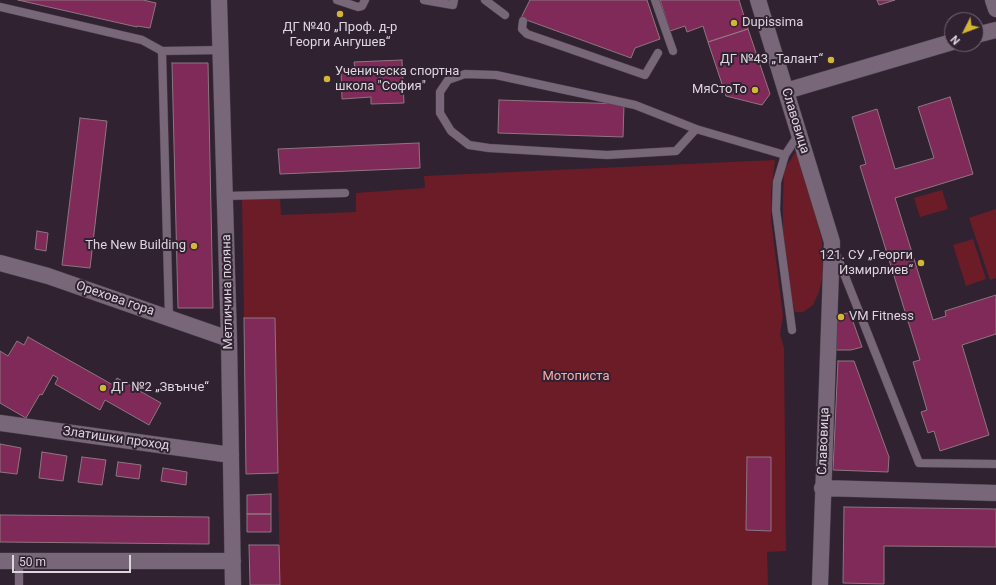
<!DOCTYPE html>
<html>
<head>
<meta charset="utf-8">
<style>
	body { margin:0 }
	#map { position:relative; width:996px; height:585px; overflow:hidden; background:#302231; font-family:Roboto,sans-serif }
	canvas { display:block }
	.north { position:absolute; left:944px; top:12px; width:40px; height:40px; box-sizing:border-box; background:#302231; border:1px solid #766a77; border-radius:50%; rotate:228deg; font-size:11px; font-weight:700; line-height:16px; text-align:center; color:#ded5df }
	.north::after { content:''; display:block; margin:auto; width:14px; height:18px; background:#d3b635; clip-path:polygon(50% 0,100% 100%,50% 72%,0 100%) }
	.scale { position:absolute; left:12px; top:555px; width:119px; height:18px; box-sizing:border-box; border:2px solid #ded5df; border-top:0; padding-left:5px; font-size:12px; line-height:14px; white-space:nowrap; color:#ded5df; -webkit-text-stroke:3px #302231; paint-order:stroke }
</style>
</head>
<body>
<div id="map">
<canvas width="996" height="585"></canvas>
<div class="north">N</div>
<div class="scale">50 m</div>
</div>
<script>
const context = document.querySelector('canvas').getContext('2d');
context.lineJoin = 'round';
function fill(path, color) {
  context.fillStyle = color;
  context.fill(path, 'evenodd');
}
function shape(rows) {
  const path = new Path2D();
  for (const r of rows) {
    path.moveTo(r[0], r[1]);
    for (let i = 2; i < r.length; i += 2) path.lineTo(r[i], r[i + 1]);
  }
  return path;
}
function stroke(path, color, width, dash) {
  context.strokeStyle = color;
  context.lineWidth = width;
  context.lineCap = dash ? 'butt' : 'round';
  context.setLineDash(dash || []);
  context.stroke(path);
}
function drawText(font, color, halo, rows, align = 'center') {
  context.font = font + ' Roboto,sans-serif';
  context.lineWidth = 4;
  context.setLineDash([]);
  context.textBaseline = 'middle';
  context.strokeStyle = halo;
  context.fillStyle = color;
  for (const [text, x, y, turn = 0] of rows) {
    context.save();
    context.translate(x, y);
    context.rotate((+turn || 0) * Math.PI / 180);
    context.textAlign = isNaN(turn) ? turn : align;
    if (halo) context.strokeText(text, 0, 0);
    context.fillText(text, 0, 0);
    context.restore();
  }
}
const green = shape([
	[795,153,800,155,822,241,823,275,819,292,813,305,803,312,795,312,791,298,783,237,783,198,784,170],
	[775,160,771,193,771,219,783,316,780,334,784,348,786,551,767,552,768,585,280,585,275,318,244,318,242,200,280,198,281,215,356,212,356,193,425,188,424,176],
	[942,190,948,209,920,217,914,198],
	[996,209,996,278,990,280,969,218],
	[973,239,986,279,966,286,953,245]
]);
const building = shape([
	[18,0,143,0,156,3,150,28,137,26,137,27,18,0],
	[530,0,647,0,660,39,635,48,631,58,521,18,530,0],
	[660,0,739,0,748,29,708,42,703,26,687,32,685,26,670,31,660,0],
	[877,0,895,0,879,5,877,0],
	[748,29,770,94,762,105,726,96,708,42,748,29],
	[402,60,404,103,371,104,371,97,342,99,341,70,355,69,354,62,402,60],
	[172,63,208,63,213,308,178,308,172,63],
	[950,97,973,174,895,198,933,320,946,316,945,311,996,295,996,334,962,345,989,435,940,451,934,431,928,433,921,412,927,410,913,362,920,360,860,166,866,164,852,117,877,109,895,169,934,158,918,107,950,97],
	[499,100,624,104,623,137,498,133,499,100],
	[80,118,107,121,90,268,62,265,80,118],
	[419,143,420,168,280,174,278,149,419,143],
	[37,231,48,233,46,251,35,249,37,231],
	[850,313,862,347,851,350,835,350,836,314,850,313],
	[244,318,275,318,278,473,246,474,244,318],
	[28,337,113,385,117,378,161,403,149,425,105,400,100,410,55,384,58,378,53,375,42,395,40,394,26,418,0,403,0,351,8,356,17,341,24,345,28,337],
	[838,361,854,361,889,457,888,472,833,470,838,361],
	[0,444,21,448,17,474,0,472,0,444],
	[42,452,67,456,63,481,39,478,42,452],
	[82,457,106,460,102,485,78,482,82,457],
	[747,457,771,457,771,531,746,530,747,457],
	[118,462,141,465,139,479,116,476,118,462],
	[163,468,187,472,186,485,161,481,163,468],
	[271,494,271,514,247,514,247,495,271,494],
	[844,507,996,509,996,547,884,546,884,584,843,583,844,507],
	[247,514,271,514,271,532,247,532,247,514],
	[0,515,209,517,209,544,0,542,0,515],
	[249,545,279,545,280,585,250,585,249,545]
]);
const service = shape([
	[337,0,358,7,362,6,365,0],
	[424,0,453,5,454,0],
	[485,0,505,15],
	[655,0,673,51],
	[0,7,142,40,162,51,221,50],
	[523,21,522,29,527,34,645,75,658,53],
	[162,51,169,318],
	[696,129,676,151,607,155,489,148,469,145,451,131,440,113,440,92,448,80,465,74,496,75,635,105,696,129,785,155],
	[225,196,345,193],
	[835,251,919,463,996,464],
	[792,330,776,210,777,182,785,155,799,134],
	[19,585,19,561]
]);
const minor = shape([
	[219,0,229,339,233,585],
	[758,0,832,242,820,585],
	[993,0,996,9],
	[976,35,996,30],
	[786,91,952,42],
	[0,263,48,276,229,339],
	[0,423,231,455],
	[822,488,996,493],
	[0,561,233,561]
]);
const markers = [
	[340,14,4,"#d3b635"],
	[734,23,4,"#d3b635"],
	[831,60,4,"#d3b635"],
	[327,79,4,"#d3b635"],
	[755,90,4,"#d3b635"],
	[194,246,4,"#d3b635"],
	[921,263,4,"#d3b635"],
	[841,317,4,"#d3b635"],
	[103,388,4,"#d3b635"]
];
const poiNames = [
	["Dupissima",742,23],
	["ДГ №40 „Проф. д-р",340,28,"center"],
	["Георги Ангушев“",340,43,"center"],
	["ДГ №43 „Талант“",823,60,"right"],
	["Ученическа спортна",335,72],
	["школа \"София\"",335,87],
	["МяСтоТо",747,90,"right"],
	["The New Building",186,246,"right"],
	["121. СУ „Георги",913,256,"right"],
	["Измирлиев“",913,271,"right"],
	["VM Fitness",849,317],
	["ДГ №2 „Звънче“",111,388]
];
const streetNames = [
	["Славовица",795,121,73],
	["Метличина поляна",228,292,-91],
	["Орехова гора",115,299,19],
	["Златишки проход",116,439,8],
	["Славовица",824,441,-88]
];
const parkNames = [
	["Мотописта",576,377]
];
fill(green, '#6b1c27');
fill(building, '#7f2a58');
stroke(building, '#8e7680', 1);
stroke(service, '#4b404c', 9);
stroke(minor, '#4b404c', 17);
stroke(service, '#776778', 8);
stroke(minor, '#776778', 16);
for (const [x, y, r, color] of markers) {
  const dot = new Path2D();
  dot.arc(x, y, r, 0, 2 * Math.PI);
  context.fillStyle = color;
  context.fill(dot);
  stroke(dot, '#302231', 1.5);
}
drawText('13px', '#ded5df', '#302231', poiNames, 'left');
drawText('13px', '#ded5df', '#302231', streetNames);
drawText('13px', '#f9a9ac', '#302231', parkNames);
</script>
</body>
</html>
